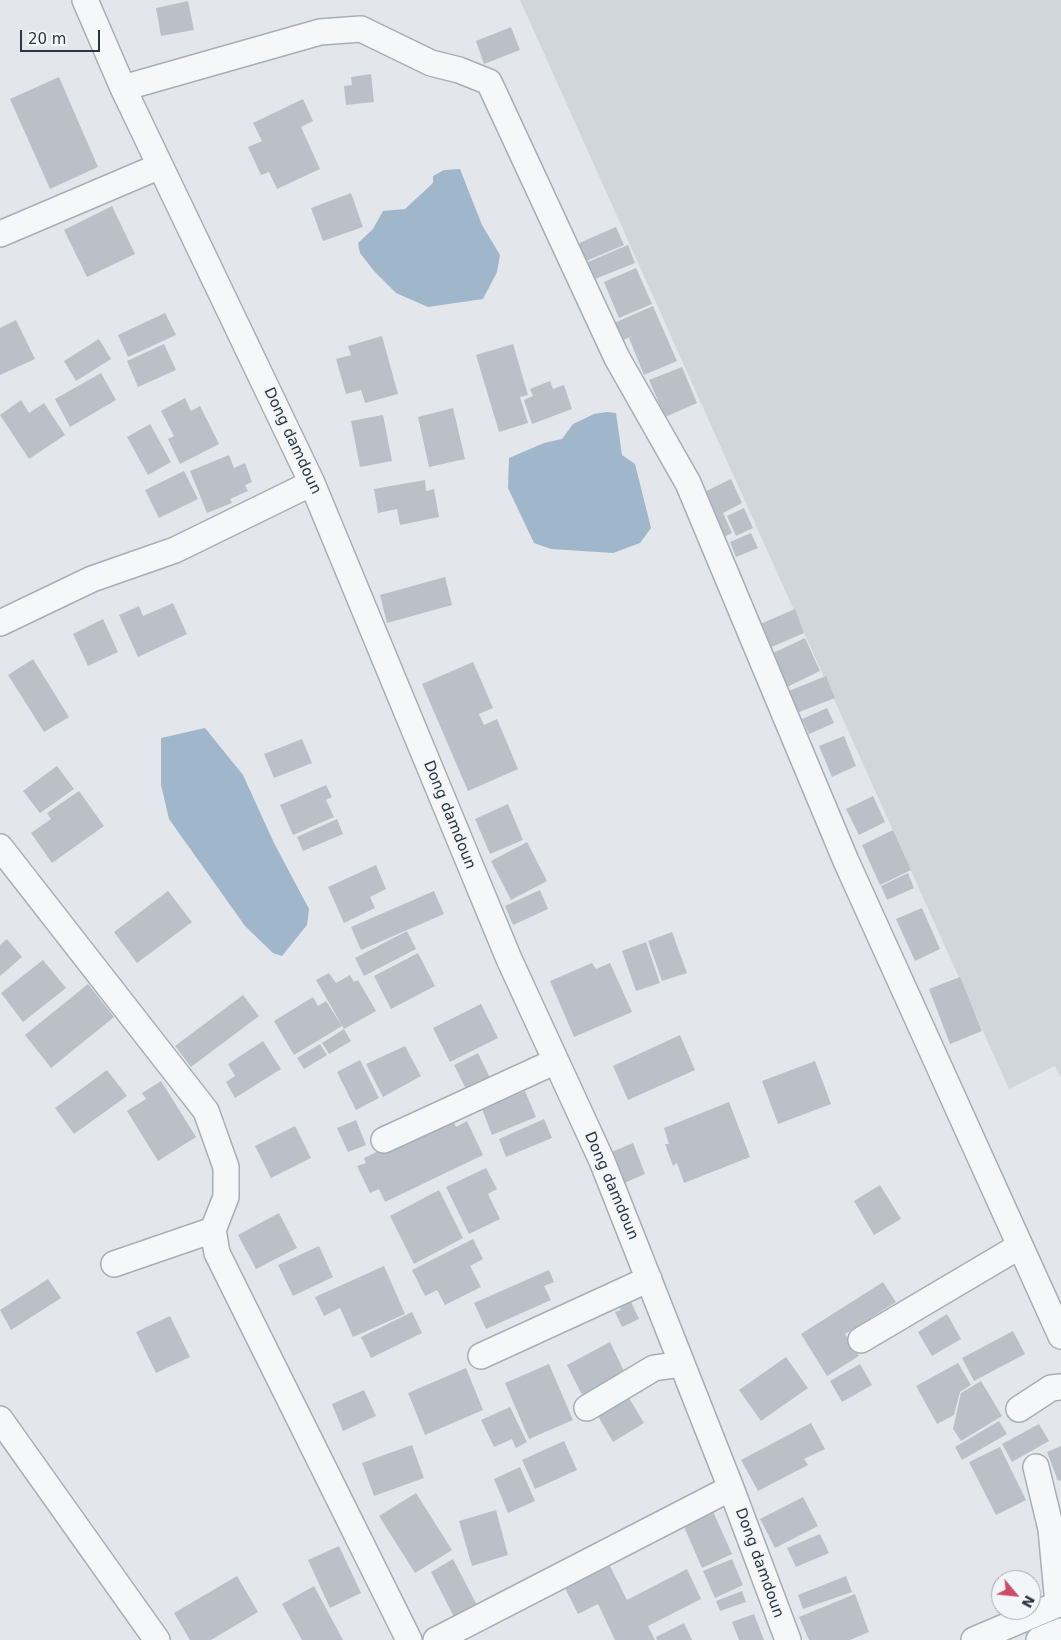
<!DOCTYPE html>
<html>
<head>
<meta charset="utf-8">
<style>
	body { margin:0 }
	#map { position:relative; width:1061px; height:1640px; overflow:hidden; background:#e3e7eb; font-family:"DejaVu Sans",sans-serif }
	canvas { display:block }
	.north { position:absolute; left:991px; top:1570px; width:50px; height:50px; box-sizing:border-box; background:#f3f6f8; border:1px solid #a3a9b0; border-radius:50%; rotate:118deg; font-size:14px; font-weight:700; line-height:20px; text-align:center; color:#2b3543 }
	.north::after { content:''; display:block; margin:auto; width:18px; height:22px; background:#cb4d67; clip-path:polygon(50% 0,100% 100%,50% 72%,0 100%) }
	.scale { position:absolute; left:20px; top:30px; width:80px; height:22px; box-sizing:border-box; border:2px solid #2b3543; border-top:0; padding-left:6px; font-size:15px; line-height:18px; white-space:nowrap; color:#2b3543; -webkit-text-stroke:4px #f3f6f8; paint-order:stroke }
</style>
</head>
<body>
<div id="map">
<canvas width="1061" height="1640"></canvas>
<div class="north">N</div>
<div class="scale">20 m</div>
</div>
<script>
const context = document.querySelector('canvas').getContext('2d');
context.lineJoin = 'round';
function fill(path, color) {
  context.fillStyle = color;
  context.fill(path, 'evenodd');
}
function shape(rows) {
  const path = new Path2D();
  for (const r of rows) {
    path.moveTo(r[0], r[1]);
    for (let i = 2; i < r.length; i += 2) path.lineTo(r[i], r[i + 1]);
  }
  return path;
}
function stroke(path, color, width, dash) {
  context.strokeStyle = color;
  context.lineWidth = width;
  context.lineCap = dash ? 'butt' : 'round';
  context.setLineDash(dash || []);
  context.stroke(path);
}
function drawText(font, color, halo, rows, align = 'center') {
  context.font = font + ' "DejaVu Sans",sans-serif';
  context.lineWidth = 4;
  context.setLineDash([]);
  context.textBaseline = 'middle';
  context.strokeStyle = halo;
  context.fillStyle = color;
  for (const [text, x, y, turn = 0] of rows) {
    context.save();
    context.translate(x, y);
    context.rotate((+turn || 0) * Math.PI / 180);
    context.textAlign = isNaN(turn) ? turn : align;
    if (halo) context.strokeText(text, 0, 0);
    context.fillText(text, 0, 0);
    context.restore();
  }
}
const built = shape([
	[520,0,1061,0,1061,1078,1055,1066,1009,1089]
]);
const water = shape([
	[460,169,482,225,500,255,497,272,483,299,428,307,396,293,374,271,360,253,358,243,373,229,383,211,405,209,433,183,433,176,444,170],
	[607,412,616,413,622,455,635,464,651,528,640,543,613,553,551,549,534,543,508,488,509,458,544,443,562,439,573,424,594,414],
	[205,728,243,775,274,843,309,909,307,925,282,956,273,953,245,926,169,819,161,785,161,738]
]);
const building = shape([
	[188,1,194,30,161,36,156,8],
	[511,27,520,50,484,64,476,41],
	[371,74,374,102,346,105,344,86,352,85,351,77],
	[59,77,98,167,50,189,10,99],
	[303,99,313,121,301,127,320,169,277,189,269,172,261,175,248,147,262,141,253,123],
	[351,193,363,227,323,241,311,208],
	[112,206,135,254,87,277,64,230],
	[616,227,624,245,584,262,577,244],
	[628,245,635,263,595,279,588,262],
	[636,268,652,304,619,318,604,282],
	[653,306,677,361,644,375,629,338,635,335,621,341,614,323],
	[165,313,176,335,128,357,118,335],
	[16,320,35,359,0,375,0,328],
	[382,336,398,394,365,403,361,390,346,394,336,359,351,355,348,346],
	[99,339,111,359,76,381,64,361],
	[164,344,176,370,138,387,127,361],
	[513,344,528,395,520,397,528,423,499,432,476,355],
	[682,367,697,403,665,417,649,380],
	[101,373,116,400,70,427,55,399],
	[550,381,553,389,564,385,572,409,532,424,524,400,533,396,530,389],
	[185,398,191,411,200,406,219,444,180,464,168,439,174,436,161,411],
	[21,400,29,413,44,403,65,435,29,459,0,415],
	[453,408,465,459,429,467,418,417],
	[383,415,392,461,360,467,351,421],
	[150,424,171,462,148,475,127,437],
	[229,455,234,468,245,463,252,482,245,485,248,491,230,499,232,503,207,513,190,471],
	[184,471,198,499,159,518,145,490],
	[731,479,742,503,723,513,732,533,722,538,700,494],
	[425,480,426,491,434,489,439,517,400,525,397,509,378,513,374,489],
	[744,508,753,528,736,536,727,516],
	[751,533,758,548,736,557,730,542],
	[445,577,452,605,387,623,380,595],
	[173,603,187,634,138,657,119,615,139,606,143,616],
	[795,609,804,633,767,649,758,625],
	[103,619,118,652,88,666,73,634],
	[805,638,820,671,785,688,769,655],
	[33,659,69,717,44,732,8,675],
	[473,662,493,708,479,714,484,725,497,719,518,769,468,791,422,684],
	[826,676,835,698,794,714,786,692],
	[827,708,834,723,809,734,802,719],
	[844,736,856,766,832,777,819,746],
	[302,739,312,763,274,778,264,754],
	[57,766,74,789,40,813,23,791],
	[326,785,332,797,326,800,334,817,293,835,280,805],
	[79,791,104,826,52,863,31,833,51,819,47,813],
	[873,796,885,822,859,835,846,809],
	[508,804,523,840,490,854,475,819],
	[337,819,343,834,303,851,297,837],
	[893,830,911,870,880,885,862,845],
	[527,842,547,881,511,900,491,861],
	[376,865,386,889,370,897,375,908,344,923,328,887],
	[908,873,914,888,887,900,881,886],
	[540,890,548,909,513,925,505,906],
	[168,891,192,922,137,963,114,932],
	[434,891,444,914,361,950,351,927],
	[922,908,940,949,915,961,896,919],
	[407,931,416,949,364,976,355,958],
	[672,932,687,973,662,981,648,941],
	[7,939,22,957,0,976,0,945],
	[646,942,660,983,636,991,622,951],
	[418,953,435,986,391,1009,374,976],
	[43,960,66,988,23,1022,1,993],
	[592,963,596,969,610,963,632,1012,574,1037,550,981],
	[329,973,336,983,350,975,354,982,358,980,376,1011,344,1029,316,980],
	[960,977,982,1031,950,1044,929,989],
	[88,984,114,1017,51,1068,25,1035],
	[243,995,259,1016,191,1067,175,1046],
	[313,997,318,1006,326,1001,342,1026,294,1055,274,1021],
	[481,1004,498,1038,450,1062,433,1028],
	[344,1029,351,1041,329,1054,322,1043],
	[680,1035,695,1070,628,1100,613,1066],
	[263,1041,281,1069,235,1098,226,1082,235,1076,228,1064],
	[320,1044,327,1055,304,1069,297,1058],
	[405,1046,421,1076,383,1097,366,1064],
	[478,1053,490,1078,466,1089,454,1065],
	[360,1060,379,1098,356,1110,337,1072],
	[815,1061,831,1104,778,1124,762,1081],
	[107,1070,127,1096,74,1134,55,1108],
	[161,1081,196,1137,158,1161,127,1111,146,1099,142,1093],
	[525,1091,536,1117,492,1135,482,1109],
	[729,1102,750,1157,684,1183,677,1163,673,1166,665,1144,669,1144,664,1128],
	[451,1116,456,1127,467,1121,483,1155,385,1202,379,1189,370,1193,357,1166,366,1163,364,1158],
	[544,1119,552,1138,506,1157,499,1139],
	[356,1120,366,1145,348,1152,337,1128],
	[295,1126,311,1158,271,1178,255,1146],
	[633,1143,645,1174,622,1184,609,1153],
	[486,1168,497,1189,488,1194,500,1219,469,1234,446,1187],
	[880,1185,901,1219,874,1235,854,1201],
	[439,1190,463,1238,414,1264,390,1216],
	[279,1213,297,1248,256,1269,238,1235],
	[473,1239,483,1259,470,1266,481,1287,445,1305,437,1290,425,1296,412,1270],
	[319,1246,333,1277,293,1296,278,1265],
	[384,1266,405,1314,353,1337,340,1308,324,1316,315,1297],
	[549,1270,554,1282,544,1286,551,1300,486,1329,474,1303],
	[48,1279,61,1298,11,1330,0,1310],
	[883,1282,896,1302,845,1334,859,1356,827,1376,801,1334],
	[627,1293,639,1319,622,1327,615,1312,621,1310,615,1299],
	[412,1312,422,1333,371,1358,361,1337],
	[947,1314,961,1339,932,1356,918,1332],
	[170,1316,190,1357,156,1373,136,1332],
	[1013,1331,1025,1354,974,1381,962,1358],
	[610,1342,625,1373,582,1395,567,1365],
	[786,1357,808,1388,761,1421,739,1390],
	[958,1363,971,1385,960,1392,954,1415,937,1424,916,1386],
	[549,1364,573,1420,529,1439,505,1383],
	[860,1364,872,1385,842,1402,830,1381],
	[466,1368,483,1410,425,1435,408,1393],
	[981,1381,1002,1416,961,1441,953,1429,961,1393],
	[364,1390,376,1416,343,1431,332,1404],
	[629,1398,644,1423,613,1442,598,1416],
	[510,1407,527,1442,516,1448,512,1439,494,1447,481,1420],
	[999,1421,1007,1434,962,1460,955,1447],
	[811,1423,825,1449,804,1459,808,1465,758,1491,741,1460],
	[1039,1424,1049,1441,1012,1462,1002,1444],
	[564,1441,577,1470,535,1489,522,1460],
	[412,1445,424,1478,374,1496,362,1463],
	[1061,1446,1061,1480,1058,1481,1047,1452],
	[1000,1447,1026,1500,996,1515,969,1462],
	[520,1467,535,1501,508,1513,494,1479],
	[416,1493,452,1550,415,1573,379,1516],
	[803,1497,818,1526,775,1548,760,1519],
	[711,1507,732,1554,702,1568,681,1520],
	[496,1510,508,1555,472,1566,459,1521],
	[820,1534,829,1553,796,1567,787,1548],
	[339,1546,361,1593,330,1608,308,1560],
	[453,1559,478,1607,455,1619,431,1572],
	[732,1559,743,1585,715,1598,703,1571],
	[610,1566,627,1600,687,1569,701,1599,648,1626,655,1640,615,1640,598,1604,578,1614,565,1588],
	[237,1576,258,1612,211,1640,190,1640,174,1613],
	[846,1576,852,1592,803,1609,798,1595],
	[314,1586,343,1640,302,1640,282,1604],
	[742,1591,746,1602,720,1611,716,1601],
	[855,1594,869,1632,850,1640,809,1640,799,1617],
	[754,1614,764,1640,739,1640,732,1622],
	[684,1623,692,1640,657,1640,656,1637]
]);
const minor = shape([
	[85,0,123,88,312,483,509,959,602,1161,731,1488,788,1640],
	[123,88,320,32,361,29,431,63,459,70,489,82,617,358,688,483,846,861,1061,1336],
	[0,234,160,166],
	[0,623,92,579,175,550,312,483],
	[0,847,206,1111,226,1167,226,1197,213,1230,217,1253,409,1640],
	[384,1140,556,1061],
	[114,1264,213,1230],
	[861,1340,1020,1246],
	[481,1356,649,1279],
	[587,1408,654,1368,682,1364],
	[1019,1409,1051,1388,1061,1387],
	[0,1419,157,1640],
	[1036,1467,1051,1529,1058,1604],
	[436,1640,731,1488],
	[974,1640,1061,1603],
	[1039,1640,1061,1631]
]);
const streetNames = [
	["Dong damdoun",292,441,65],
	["Dong damdoun",449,815,68],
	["Dong damdoun",611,1186,67],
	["Dong damdoun",759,1563,70]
];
fill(built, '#d1d6dd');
fill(water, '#a0b6ca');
fill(building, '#bbc0c8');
stroke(minor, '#a8aeb5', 28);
stroke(minor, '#f6f7f9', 25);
drawText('15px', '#2b3543', '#f3f6f8', streetNames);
</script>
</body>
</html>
